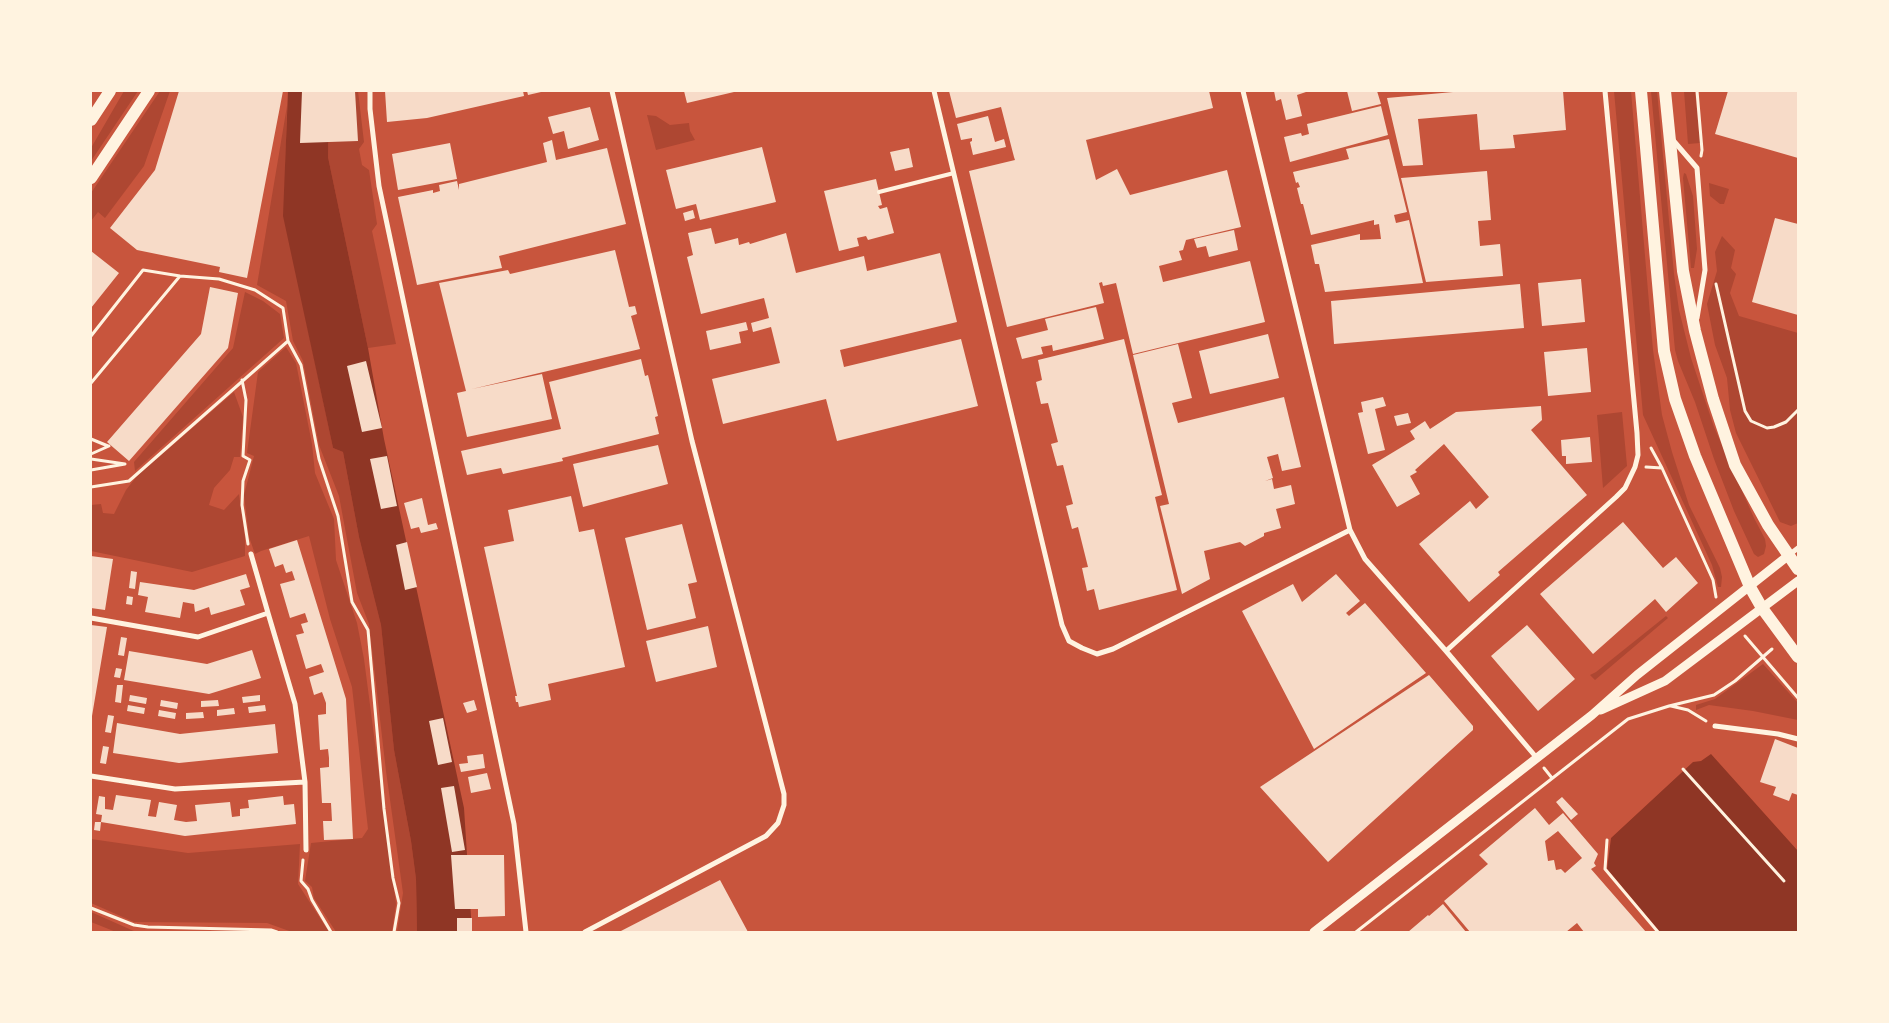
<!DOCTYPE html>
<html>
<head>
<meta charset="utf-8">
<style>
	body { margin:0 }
	#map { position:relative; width:1889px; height:1023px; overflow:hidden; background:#c8553d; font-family:Barlow,sans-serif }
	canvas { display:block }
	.frame { position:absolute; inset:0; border:92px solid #fff3e0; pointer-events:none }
</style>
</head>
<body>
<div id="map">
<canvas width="1889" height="1023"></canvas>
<div class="frame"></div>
</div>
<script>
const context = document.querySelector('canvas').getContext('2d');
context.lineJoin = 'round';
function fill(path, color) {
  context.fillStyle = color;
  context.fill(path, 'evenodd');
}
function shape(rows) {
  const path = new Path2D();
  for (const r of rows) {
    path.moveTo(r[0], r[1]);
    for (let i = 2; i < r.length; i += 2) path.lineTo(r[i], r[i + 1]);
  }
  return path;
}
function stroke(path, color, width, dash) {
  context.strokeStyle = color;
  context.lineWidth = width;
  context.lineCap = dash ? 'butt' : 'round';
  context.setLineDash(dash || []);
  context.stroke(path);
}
const green = shape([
	[124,91,138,91,91,161,91,148],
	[160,91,170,91,144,166,105,218,98,212,91,221,91,193],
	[329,91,358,91,364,142,359,149,362,165,369,170,377,224,372,231,396,344,368,348,328,157],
	[1614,91,1631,91,1653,350,1662,415,1672,452,1689,505,1720,568,1722,577,1721,587,1718,587,1712,565,1643,415],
	[1651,91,1657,91,1674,274,1679,310,1691,358,1714,427,1754,518,1765,539,1766,546,1764,554,1758,557,1754,554,1734,511,1714,459,1695,402,1678,361,1675,350],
	[1684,91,1695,91,1700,143,1688,144],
	[287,106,284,216,333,448,343,452,359,537,381,625,394,750,411,841,416,879,417,932,397,932,403,893,386,771,369,624,357,593,339,496,319,445,303,361,293,341,286,301,257,285],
	[647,115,656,116,670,125,689,123,690,131,695,140,656,150],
	[1684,173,1686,174,1693,196,1697,249,1694,268,1691,268,1683,178],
	[1709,183,1729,189,1724,204,1720,204,1710,196],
	[1722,236,1735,250,1731,268,1736,274,1730,293,1739,316,1798,333,1798,523,1791,526,1780,522,1736,433,1730,410,1727,378,1715,345,1707,304,1717,271,1715,252],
	[245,292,263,301,280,314,284,338,135,471,134,462,233,348],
	[286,347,296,363,312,444,315,473,334,519,336,560,357,623,364,659,396,904,392,932,336,932,314,898,312,887,305,881,311,843,362,838,368,829,352,687,330,619,309,536,261,551,255,554,249,537,244,495,254,456,247,453,258,372],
	[234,392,243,417,240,457,234,457,230,470,214,488,209,505,224,510,239,494,245,538,245,556,192,572,91,551,91,505,101,504,103,513,114,514,126,490,137,476],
	[1622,412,1627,466,1603,488,1597,415],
	[1666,616,1668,618,1595,680,1590,675,1596,672],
	[1763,664,1798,703,1798,720,1753,711,1709,705,1696,710,1696,705,1715,699],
	[91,839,188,853,300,844,298,884,329,932,292,932,267,923,134,922,91,903],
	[91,912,136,932,116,932,91,922]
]);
const water = shape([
	[288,91,329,91,328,157,368,348,384,439,464,808,472,932,417,932,416,879,411,841,394,750,381,625,359,537,343,452,333,448,283,216],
	[1711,754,1798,851,1798,932,1660,932,1607,869,1611,838,1693,762,1701,761]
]);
const building = shape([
	[179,91,283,91,247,278,219,272,220,267,137,250,110,228,155,170],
	[302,91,355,91,358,141,300,143],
	[385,91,523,91,524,96,427,118,387,122],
	[527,91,541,91,541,92,528,95],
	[684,91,734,91,734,92,687,103],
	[949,91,1209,91,1213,108,1086,140,1096,180,1117,169,1130,195,1227,170,1241,227,1186,240,1183,250,1179,251,1182,260,1159,266,1163,282,1250,261,1265,322,1133,354,1116,283,1103,286,1102,282,1099,283,1104,303,1007,327,969,171,1015,160,1014,157,1001,107,956,118],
	[1274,91,1309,91,1297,95,1302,116,1286,120,1281,99,1276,101],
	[1347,91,1377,91,1381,104,1352,111],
	[1464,91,1563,91,1566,130,1513,135,1515,148,1480,150,1477,114,1418,119,1423,165,1403,166,1387,98],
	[1728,91,1798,91,1798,158,1715,134],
	[1381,106,1388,135,1290,162,1284,137,1301,133,1302,136,1309,134,1307,124],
	[590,107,599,140,568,149,564,131,553,134,548,117],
	[988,116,995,142,1004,139,1006,147,973,155,970,142,972,141,972,138,961,140,957,124],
	[1389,139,1407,212,1394,215,1396,223,1409,220,1423,283,1325,292,1319,264,1315,264,1311,245,1360,234,1360,240,1381,239,1379,224,1374,225,1374,220,1311,235,1303,204,1301,204,1297,188,1300,187,1298,182,1296,183,1293,172,1349,159,1346,149],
	[552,140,556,160,607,148,626,224,499,256,502,268,417,285,398,197,433,190,433,193,440,191,439,185,457,181,459,190,459,184,547,162,543,143],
	[450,143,457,179,398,190,392,154],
	[762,147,776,202,700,220,696,204,676,209,666,170],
	[909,148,913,167,895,171,890,152],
	[1487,171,1491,220,1478,221,1480,246,1500,244,1503,276,1426,282,1401,178],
	[876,179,882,205,878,206,880,209,887,207,894,233,868,240,866,236,857,238,859,246,839,251,824,191],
	[693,210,695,218,685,221,683,213],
	[1775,218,1798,224,1798,315,1752,302],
	[711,228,715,244,738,238,739,245,749,242,750,244,786,233,796,273,864,256,867,271,940,253,957,322,840,350,844,367,961,339,978,406,837,441,826,399,723,424,712,379,780,363,771,327,753,332,751,323,769,318,764,298,701,314,687,257,693,255,688,233],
	[1234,230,1238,250,1209,257,1206,246,1197,248,1194,239],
	[615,250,629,307,635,306,637,314,631,316,640,349,472,389,542,374,552,419,467,437,457,393,466,391,439,283,508,270,510,274],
	[91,251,119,273,91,308],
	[1581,279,1585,322,1542,326,1538,283],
	[1520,284,1524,328,1334,344,1331,301],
	[210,287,238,293,228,348,129,461,107,442,201,334],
	[1096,307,1104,339,1053,351,1052,345,1041,347,1043,354,1022,359,1016,338,1048,330,1045,319],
	[746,322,748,330,739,332,741,343,710,350,706,331],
	[1268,334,1279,378,1210,394,1199,351],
	[1124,339,1162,495,1155,497,1177,590,1099,610,1094,589,1087,591,1082,568,1088,567,1078,527,1072,529,1066,506,1073,504,1063,465,1057,466,1051,444,1058,442,1048,403,1041,404,1036,382,1042,380,1038,360],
	[1178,344,1192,398,1172,403,1178,423,1284,397,1301,467,1282,471,1278,454,1267,457,1273,478,1265,481,1272,479,1274,489,1291,485,1295,504,1276,509,1281,528,1264,533,1264,536,1245,546,1240,542,1204,551,1210,579,1182,594,1160,506,1169,504,1133,355],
	[1587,348,1591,392,1548,396,1544,352],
	[641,359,645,376,648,375,658,416,655,417,659,434,562,458,563,461,503,474,501,468,467,475,461,451,561,429,549,382],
	[366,361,382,428,362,432,347,366],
	[1383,397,1386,406,1375,409,1385,450,1368,454,1358,413,1363,412,1361,402],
	[1541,406,1542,420,1531,430,1587,495,1498,572,1500,575,1469,602,1419,544,1470,501,1476,509,1489,497,1444,444,1415,470,1417,472,1410,476,1420,494,1397,507,1372,465,1415,439,1410,431,1425,421,1430,429,1456,412],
	[1408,413,1411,423,1397,426,1394,416],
	[1590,437,1592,462,1566,464,1566,456,1562,456,1561,440],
	[658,445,668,484,583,507,573,464],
	[387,456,397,506,381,509,370,459],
	[571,496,579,532,594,529,625,667,548,684,551,700,519,707,518,702,516,702,515,696,517,696,484,547,514,541,508,510],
	[422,498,428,525,436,523,438,529,421,533,419,527,411,529,404,503],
	[1623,522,1663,568,1676,557,1698,583,1666,612,1655,599,1593,654,1540,594],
	[682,524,697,582,688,584,696,618,647,630,625,538],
	[297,540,346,699,353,839,324,840,323,821,332,821,331,803,322,803,320,768,329,767,329,758,328,749,320,750,318,715,326,714,326,703,322,692,314,695,309,677,324,672,321,664,306,669,296,635,304,633,301,624,308,622,305,613,290,618,280,584,295,580,292,571,286,573,283,564,275,567,269,549],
	[407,542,417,587,405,590,396,545],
	[91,556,113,559,105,610,91,608],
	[131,571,137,572,135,589,129,588],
	[246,574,250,587,240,590,245,605,211,615,209,607,195,612,194,604,183,602,180,618,145,612,148,597,138,595,140,582,194,590],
	[1336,574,1360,601,1346,613,1349,616,1365,603,1426,673,1314,749,1242,611,1293,584,1302,602],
	[127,596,133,597,132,605,126,604],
	[91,625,107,627,92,716,91,716],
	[1527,625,1575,679,1538,711,1491,656],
	[708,626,717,667,656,682,646,641],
	[121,637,127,638,124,656,118,655],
	[252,650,261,678,209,694,124,680,129,651,207,664],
	[116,668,122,669,120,678,114,677],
	[1429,675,1473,726,1473,730,1328,862,1260,787],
	[117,685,123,685,121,703,115,702],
	[130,695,147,698,146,704,129,701],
	[260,695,260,701,243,703,242,697],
	[161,700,178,703,177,709,160,706],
	[218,700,219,706,201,707,201,701],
	[474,700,477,710,467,713,463,703],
	[128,705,145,708,144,714,127,711],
	[265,705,266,711,249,713,248,707],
	[234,708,235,714,217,716,217,710],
	[159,710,176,713,175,719,158,716],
	[203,712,204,718,186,719,186,713],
	[108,715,114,716,111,733,105,732],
	[443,718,452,762,438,765,429,721],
	[117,723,180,734,275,724,278,753,179,763,113,753],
	[1775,739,1798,748,1798,795,1792,793,1789,801,1773,795,1776,787,1760,782],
	[103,746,109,747,106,764,100,763],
	[483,754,485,768,461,772,459,764,468,763,467,756],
	[487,773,491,789,471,793,468,777],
	[454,786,465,850,452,852,441,788],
	[116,795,151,800,148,816,156,817,159,802,177,805,174,820,186,822,197,821,195,805,230,802,232,817,240,816,240,809,249,808,248,800,283,796,284,805,294,804,296,824,185,836,101,822,102,815,96,814,99,796,105,797,105,809,113,810],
	[1562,797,1578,814,1571,820,1556,802],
	[1535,808,1549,825,1563,813,1598,854,1594,863,1596,866,1591,869,1646,932,1584,932,1577,923,1566,932,1470,932,1444,901,1488,864,1479,855],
	[1558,831,1582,858,1565,873,1561,869,1556,870,1554,860,1548,861,1545,841],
	[95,822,101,822,100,831,94,830],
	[451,855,504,855,505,916,478,917,478,909,455,909],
	[720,880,748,932,619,932],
	[1443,904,1466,932,1408,932,1428,915,1429,916],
	[457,918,472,918,472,932,457,932]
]);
const path = shape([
	[1697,91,1702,150,1701,156],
	[1716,284,1745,411,1751,421,1767,428,1774,427,1786,422,1798,410],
	[91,336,143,270,180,276,219,279,255,290,283,308,288,341,301,365,319,459,338,516,352,602,368,630,384,809,393,878,399,903,394,932],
	[242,380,246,400,243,456,250,460,243,481,242,505,248,544],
	[91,383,180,276],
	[91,439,108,446],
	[1651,448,1662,468,1713,580,1716,597],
	[91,454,109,446],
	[91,459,125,464,91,470],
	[1646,467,1662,468],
	[91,487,129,481,288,341],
	[1745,636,1798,698],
	[1671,706,1688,710,1706,721],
	[1544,768,1552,778],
	[1683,769,1784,881],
	[1607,840,1605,869,1658,932],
	[303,860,301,881,308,889,312,900,331,932],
	[91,908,134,925,148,927,271,930,277,932],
	[1356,932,1628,719,1669,706,1714,695,1735,681,1772,649]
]);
const service = shape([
	[879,192,954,173]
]);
const minor = shape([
	[370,91,370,109,379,186,514,824,526,932],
	[934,91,1062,625,1069,641,1082,648,1097,654,1113,649,1350,530],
	[1243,91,1350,530,1365,559,1446,651,1536,757],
	[1672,139,1697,168,1705,270,1697,318],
	[251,554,268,613],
	[1789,555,1798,548],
	[91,618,198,637,268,613,295,704,305,782,175,789,91,776],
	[1446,651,1616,497,1625,488,1635,467,1638,455,1637,433,1605,91],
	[1715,726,1778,734,1798,739],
	[305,782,306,850],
	[585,932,766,836,778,823,784,805,784,794,692,441,612,91]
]);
const tertiary = shape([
	[1601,710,1665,681,1798,581],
	[1314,932,1592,715,1637,675,1789,555]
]);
const primary = shape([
	[1641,91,1664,351,1675,399,1695,456,1750,587,1762,608,1798,657],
	[1665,91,1683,271,1695,331,1713,399,1735,465,1768,525,1798,569],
	[91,120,110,91],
	[91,178,149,91]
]);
fill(green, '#ae4732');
fill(water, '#8f3625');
fill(building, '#f7dbc8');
stroke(path, '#fff3e0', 3);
stroke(service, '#fff3e0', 4);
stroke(minor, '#fff3e0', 5);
stroke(tertiary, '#fff3e0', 9);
stroke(primary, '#fff3e0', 12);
</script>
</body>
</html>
